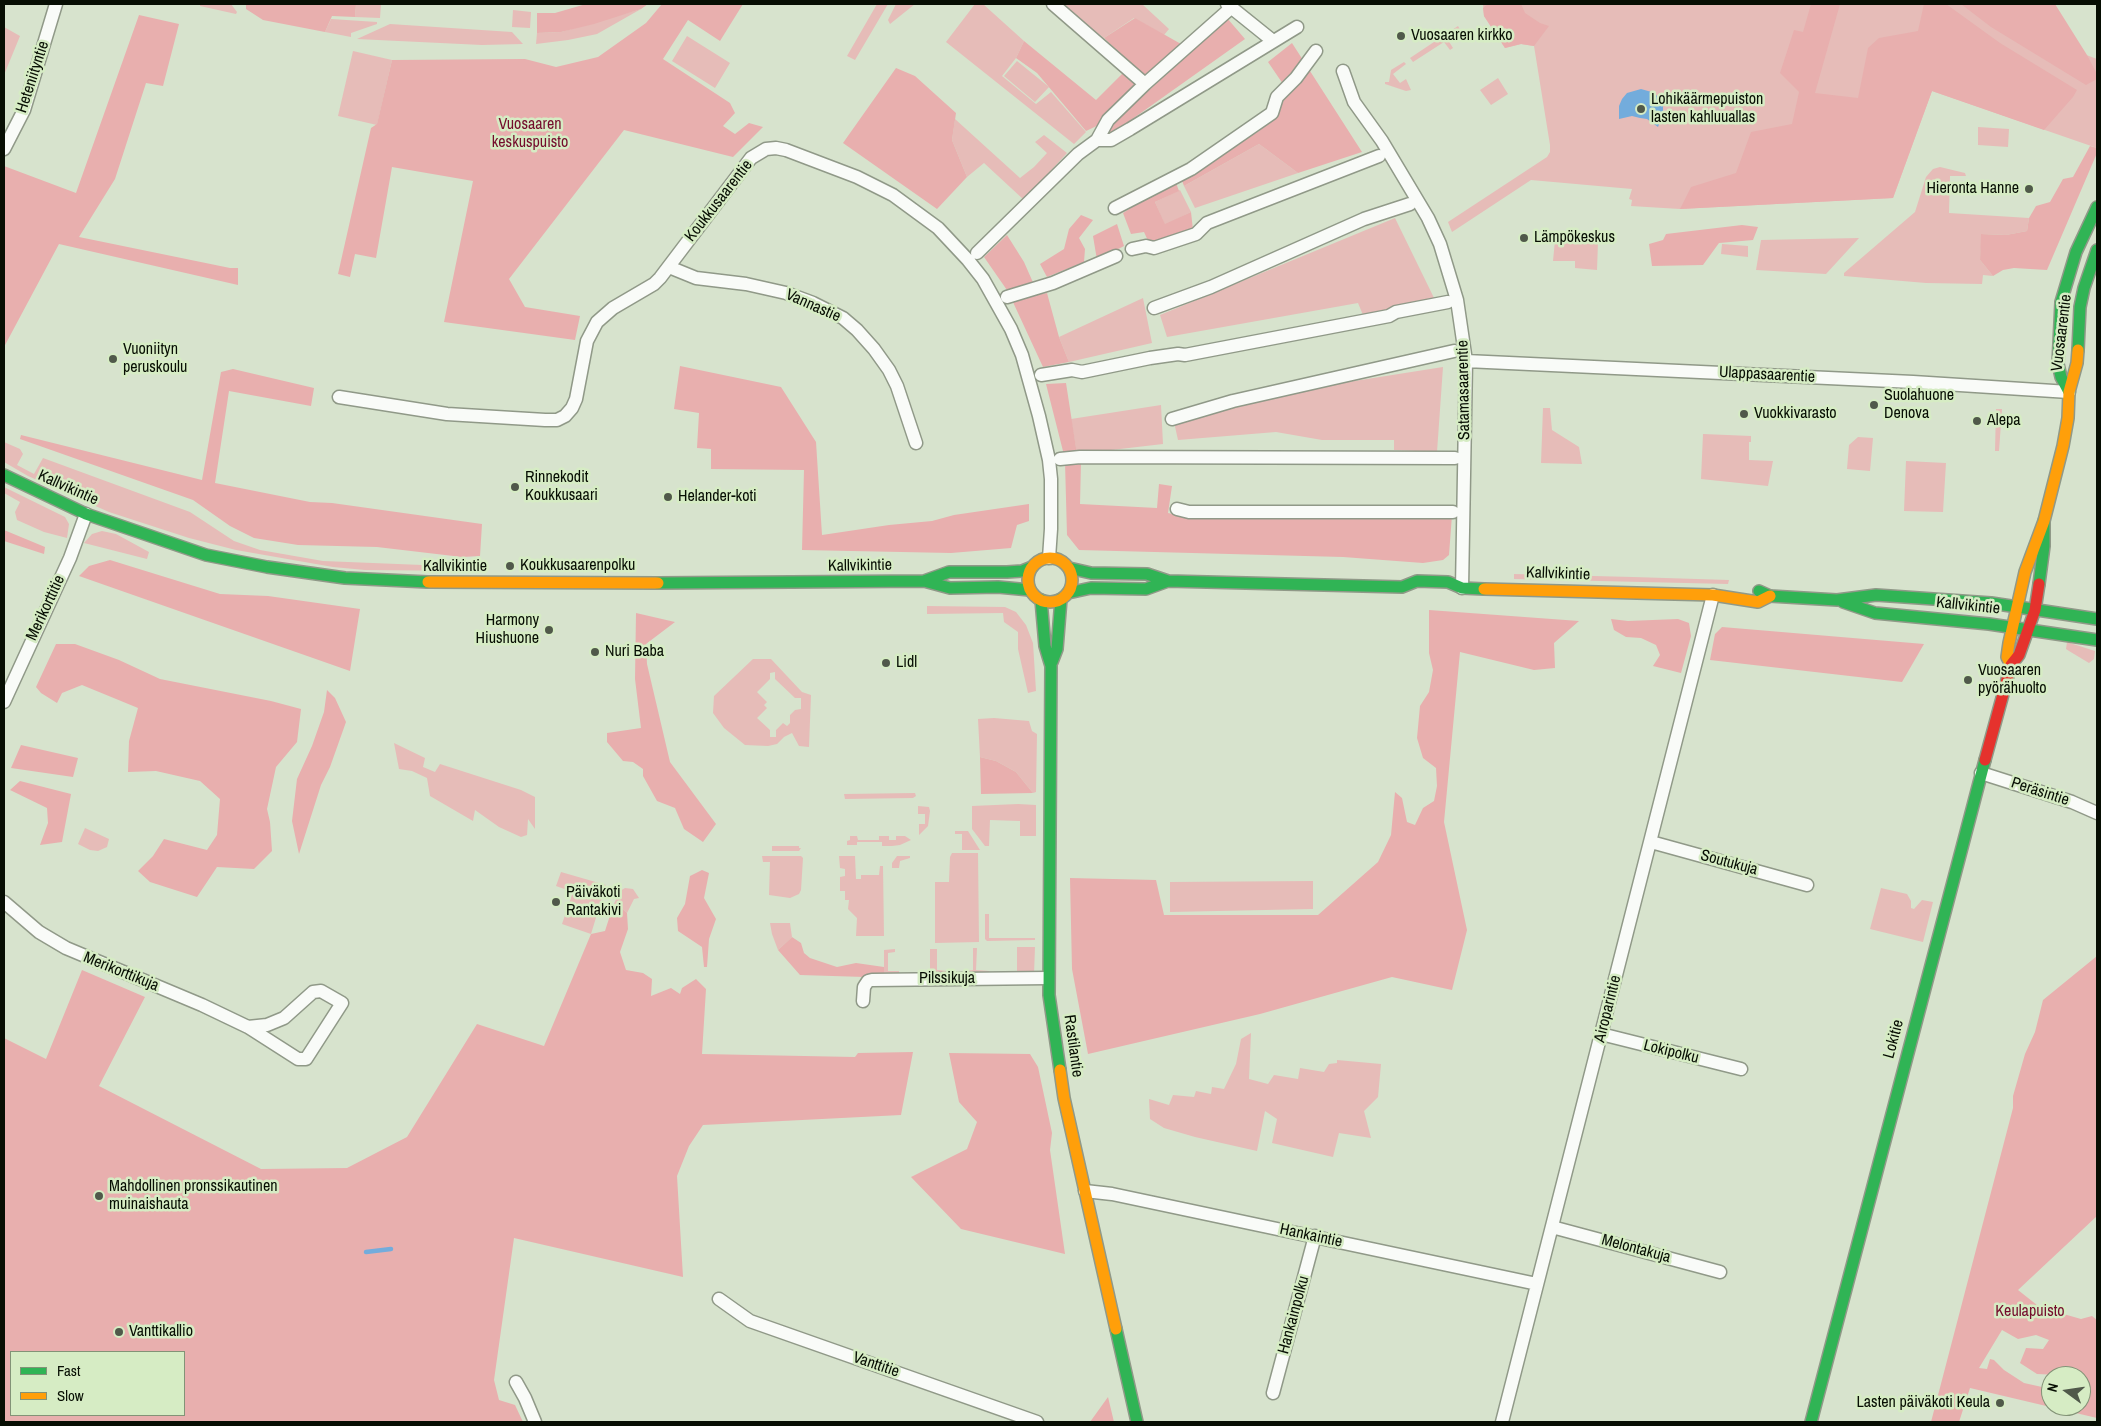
<!DOCTYPE html>
<html>
<head>
<meta charset="utf-8">
<style>
	body { margin:0 }
	#map { position:relative; width:2101px; height:1426px; overflow:hidden; background:#d7e3cd; font-family:"Archivo Narrow",sans-serif }
	canvas { display:block }
	.frame { position:absolute; inset:0; border:5px solid #070e03; pointer-events:none }
	.legend { position:absolute; left:10px; top:1351px; width:175px; height:65px; box-sizing:border-box; background:#d6ecc4; border:1px solid #839377; margin:0; padding:6px 9px; list-style:none; font-size:15px; color:#070e03 }
	.legend li { display:flex; align-items:center; gap:10px; height:25px }
	.legend b { width:25px; border:1px solid #839377 }
	.north { position:absolute; left:2041px; top:1366px; width:50px; height:50px; box-sizing:border-box; background:#d6ecc4; border:1px solid #839377; border-radius:50%; rotate:284deg; font-size:14px; font-weight:700; line-height:20px; text-align:center; color:#070e03 }
	.north::after { content:''; display:block; margin:auto; width:18px; height:22px; background:#50594a; clip-path:polygon(50% 0,100% 100%,50% 72%,0 100%) }
</style>
</head>
<body>
<div id="map">
<canvas width="2101" height="1426"></canvas>
<div class="frame"></div>
<ul class="legend">
<li><b style="height:6px;background:#30b455"></b>Fast</li>
<li><b style="height:6px;background:#ff9f0a"></b>Slow</li>
</ul>
<div class="north">N</div>
</div>
<script>
const context = document.querySelector('canvas').getContext('2d');
context.lineJoin = 'round';
function fill(path, color) {
  context.fillStyle = color;
  context.fill(path, 'evenodd');
}
function shape(rows) {
  const path = new Path2D();
  for (const r of rows) {
    if (r.length === 3) {
      path.moveTo(r[0] + r[2], r[1]);
      path.arc(r[0], r[1], r[2], 0, 2 * Math.PI);
      continue;
    }
    path.moveTo(r[0], r[1]);
    for (let i = 2; i < r.length; i += 2) path.lineTo(r[i], r[i + 1]);
  }
  return path;
}
function stroke(path, color, width, dash) {
  context.strokeStyle = color;
  context.lineWidth = width;
  context.lineCap = dash ? 'butt' : 'round';
  context.setLineDash(dash || []);
  context.stroke(path);
}
function drawText(font, color, halo, rows, align = 'center') {
  context.font = font + ' "Archivo Narrow",sans-serif';
  context.lineWidth = 5;
  context.setLineDash([]);
  context.textBaseline = 'middle';
  context.strokeStyle = halo;
  context.fillStyle = color;
  for (const [text, x, y, turn = 0] of rows) {
    context.save();
    context.translate(x, y);
    context.rotate((+turn || 0) * Math.PI / 180);
    context.textAlign = isNaN(turn) ? turn : align;
    if (halo) context.strokeText(text, 0, 0);
    context.fillText(text, 0, 0);
    context.restore();
  }
}
const green = shape([
	[200,4,231,4,237,12,236,14,200,6],
	[356,4,381,4,380,18,355,17],
	[877,4,888,4,855,60,847,56],
	[896,4,915,4,890,24,888,20],
	[975,4,983,4,1024,41,1016,58,1002,76,1036,104,1051,92,1086,132,1074,144,946,42],
	[1058,4,1142,4,1169,29,1164,35,1134,18,1104,38],
	[1483,4,1993,4,1990,19,2097,59,2097,148,1932,91,1893,198,1680,209,1647,207,1631,206,1632,200,1629,199,1632,189,1531,180,1452,232,1448,222,1547,157,1550,152,1550,145,1534,46,1521,44,1505,48,1484,16],
	[641,9,597,34,568,40,536,44,537,33,561,32],
	[513,10,531,12,530,28,512,27],
	[331,19,377,22,377,24,351,33,351,37,325,32],
	[390,24,512,32,523,44,482,45,357,39],
	[1458,26,1461,31,1448,40,1453,48,1450,50,1444,42,1413,62,1410,58],
	[4,27,20,36,4,75],
	[687,36,730,63,715,88,672,61],
	[353,51,392,60,377,125,338,116],
	[1017,61,1049,87,1035,102,1004,76],
	[1404,62,1406,64,1393,74,1400,83,1406,79,1411,90,1406,91,1385,84,1385,82,1389,82,1391,70],
	[1498,78,1508,94,1491,105,1480,90],
	[955,119,1020,178,1034,167,1047,153,1035,142,1044,135,1067,153,1024,200,984,163,967,177,952,140],
	[1978,127,2009,129,2008,147,1978,145],
	[1259,144,1298,173,1195,208,1184,186],
	[1940,167,1965,173,1966,176,1950,176,1949,213,2029,218,2027,231,2006,235,1982,234,1980,260,1993,276,1983,275,1982,284,1926,283,1844,276,1844,273,1915,212,1926,177,1933,169],
	[1180,190,1191,212,1165,225,1155,202],
	[1395,218,1436,302,1363,315,1358,303,1167,337,1160,315],
	[1859,238,1826,274,1756,270,1761,240],
	[1555,240,1598,242,1597,270,1575,268,1575,261,1553,261],
	[1722,244,1748,246,1748,257,1721,254],
	[1143,298,1152,343,1069,362,1059,337],
	[1443,367,1437,452,1394,450,1394,440,1322,440,1276,432,1178,440,1174,422,1329,385],
	[1161,405,1163,444,1077,454,1071,419],
	[1543,408,1550,408,1552,430,1579,447,1582,464,1541,463],
	[1996,409,2002,409,1999,451,1995,451],
	[1703,434,1751,436,1751,442,1749,442,1749,460,1773,461,1768,486,1701,479],
	[1858,437,1873,438,1870,471,1847,469,1849,445],
	[4,442,20,449,23,454,17,465,34,474,43,458,190,512,234,541,260,550,323,561,472,567,474,571,365,570,333,567,236,550,189,538,109,512,28,476,4,462],
	[1906,461,1946,463,1943,512,1904,511],
	[4,487,65,517,69,524,67,538,44,532,17,520,15,512,20,502,4,493],
	[102,531,116,534,149,552,147,559,84,543,92,534],
	[1514,574,1633,577,1729,580,1728,584,1514,579],
	[927,606,1005,607,1016,612,1026,625,1033,643,1036,691,1028,693,1018,649,1018,632,1004,622,1003,613,927,614],
	[2067,642,2095,651,2094,659,2089,663,2069,651,2066,649],
	[753,659,771,659,802,692,811,695,809,747,799,746,792,733,784,737,777,744,768,746,745,745,724,728,713,713,714,696],
	[775,672,775,679,795,698,801,698,801,709,795,710,790,715,790,723,787,726,783,723,776,730,776,737,770,737,770,730,757,718,767,708,764,705,767,702,757,692,770,679,770,673],
	[994,718,1029,721,1032,731,1037,734,1036,792,1033,793,1016,772,996,761,980,757,978,719],
	[394,743,425,758,423,767,435,772,440,764,521,790,535,797,535,829,528,819,527,835,521,837,499,827,475,810,473,821,430,796,427,778,412,771,399,769],
	[915,793,916,796,913,798,845,799,844,794],
	[1018,804,1036,805,1036,836,1020,836,1020,821,990,820,989,846,985,846,972,829,972,806],
	[918,806,929,807,930,811,928,826,919,835,919,824,925,824,925,814,918,814],
	[85,828,109,839,107,847,98,851,90,850,78,844],
	[955,831,968,831,980,850,962,850,962,834,955,834],
	[850,836,857,836,858,840,879,840,879,836,889,836,889,840,896,840,896,836,905,836,911,840,900,845,892,846,882,846,882,842,857,842,857,845,847,845,847,841,850,840],
	[772,846,799,846,799,848,801,848,799,851,772,851],
	[952,853,978,853,979,942,935,943,935,882,949,882,950,857],
	[762,856,801,856,803,858,801,890,799,894,790,898,769,895,770,862,763,862],
	[839,856,855,856,856,879,861,879,861,875,879,875,880,866,883,866,884,936,856,936,857,918,848,909,849,900,845,900,845,891,840,891,840,877,845,876,845,869,840,868],
	[897,856,910,856,910,858,900,861,899,868,892,868,892,863],
	[561,872,606,885,591,934,562,924,573,892,556,886],
	[1313,881,1313,909,1170,912,1170,882],
	[625,888,633,889,639,898,634,899,627,913,619,906,613,906,620,891],
	[1881,888,1907,894,1911,901,1911,908,1914,909,1922,900,1933,902,1923,942,1870,929],
	[985,914,989,914,989,938,1035,938,1035,940,987,941,985,939],
	[770,923,790,923,792,937,778,950,772,934],
	[1017,947,1035,947,1034,974,1004,974,1004,971,1017,971],
	[973,948,977,948,976,970,989,971,990,974,964,974,964,971,973,970],
	[895,949,895,952,888,953,888,971,899,971,899,974,884,974,884,950],
	[930,949,937,949,937,970,947,971,947,974,921,974,921,970,930,970],
	[1251,1033,1249,1079,1268,1084,1274,1075,1298,1079,1300,1068,1324,1072,1329,1064,1337,1063,1337,1060,1381,1064,1378,1097,1364,1111,1371,1138,1339,1133,1333,1157,1272,1143,1277,1119,1265,1111,1257,1151,1195,1137,1164,1128,1150,1119,1149,1099,1169,1105,1173,1095,1194,1097,1196,1091,1211,1094,1212,1087,1224,1089,1236,1064,1241,1039]
]);
const forest = shape([
	[246,4,356,4,355,17,332,16,325,32,263,20,246,9],
	[586,4,648,4,641,9,594,24,561,32,537,33,537,13,555,13],
	[662,4,743,4,720,41,688,20,663,59,730,103,735,113,723,126,735,134,749,123,763,127,733,157,624,130,509,279,525,307,580,316,575,340,444,322,473,181,392,167,376,258,355,254,350,277,338,274,371,128,377,124,392,60,525,59,556,67,598,57,646,23],
	[1488,4,1521,4,1525,13,1540,23,1549,26,1534,46,1521,44,1505,48,1484,16,1483,8],
	[1811,4,1840,4,1815,93,1858,98,1868,48,1879,38,1918,31,1924,4,1946,4,2000,43,2077,90,2073,97,2044,130,1932,91,1893,198,1680,209,1691,187,1736,173,1751,132,1792,124,1799,92,1780,73,1794,30,1803,32],
	[1961,4,2055,4,2087,55,2097,74,2097,79,2086,85,1991,27],
	[139,15,179,24,163,86,146,83,115,179,79,237,230,268,238,268,238,285,59,244,4,347,4,166,76,193],
	[1135,18,1181,44,1144,76,1104,38],
	[1227,18,1245,39,1107,137,1107,129],
	[1024,41,1096,100,1124,72,1138,85,1103,123,1086,131,1037,73,1016,58],
	[1292,43,1362,152,1298,173,1259,144,1184,186,1181,178,1259,131,1280,112,1274,94,1283,84,1268,62],
	[896,68,915,76,956,113,952,140,967,177,937,209,843,143],
	[2090,146,2097,148,2097,153,2047,270,2014,268,2003,270,1993,276,1980,260,1981,234,2006,235,2027,231,2029,218,2036,206,2050,202,2063,179,2073,177],
	[1175,180,1179,191,1155,202,1165,224,1191,212,1193,230,1150,245,1144,232,1131,234,1123,213],
	[1081,215,1093,220,1079,238,1085,249,1084,262,1047,277,1040,264,1064,249,1069,229],
	[1117,224,1124,246,1097,260,1093,236],
	[1742,225,1758,227,1753,240,1719,243,1703,265,1652,266,1649,244,1663,240,1666,234],
	[1007,235,1024,262,1035,287,1009,293,984,257],
	[1047,293,1059,337,1069,362,1043,367,1012,300],
	[680,366,781,387,816,442,822,535,889,525,932,521,954,515,1029,504,1029,521,1017,525,1011,548,951,553,802,550,804,470,711,469,711,449,697,448,699,413,674,409],
	[233,369,314,388,311,406,229,391,215,483,310,502,332,503,482,524,480,556,462,557,377,547,298,545,254,538,230,526,193,500,20,439,21,435,202,480,221,372],
	[1066,383,1077,454,1064,455,1046,384],
	[1065,462,1081,462,1080,504,1157,508,1159,484,1172,486,1168,513,1182,516,1452,515,1449,555,1443,560,1423,563,1343,557,1079,550,1067,535],
	[4,530,45,547,44,554,4,541],
	[110,560,220,594,268,596,360,609,350,671,79,576,89,566],
	[1429,610,1579,621,1554,643,1555,668,1534,670,1460,652,1444,822,1467,930,1452,990,1392,977,1260,1014,1088,1054,1072,969,1070,878,1156,880,1164,915,1318,915,1378,862,1391,835,1395,792,1402,798,1407,822,1415,825,1423,808,1434,801,1437,786,1436,768,1423,758,1417,738,1420,706,1429,692,1433,670,1429,653],
	[636,613,675,622,646,644,647,664,670,762,716,824,703,842,684,829,675,808,657,801,643,776,643,769,633,762,623,761,607,742,607,733,641,728,635,679],
	[1611,619,1628,621,1678,619,1689,623,1691,636,1681,673,1653,666,1660,655,1656,645,1641,638,1626,637,1614,630],
	[1722,627,1924,644,1902,682,1710,660,1715,634],
	[56,644,75,644,119,660,160,679,271,701,301,709,297,742,276,767,267,809,270,822,272,851,254,869,217,867,197,897,150,882,138,871,153,856,164,839,207,850,217,835,220,799,200,781,156,771,128,772,129,741,138,708,82,685,62,693,57,703,41,693,36,687],
	[327,690,335,698,346,722,330,767,321,785,299,854,292,821,297,779,312,746,324,712],
	[21,745,78,758,73,777,11,768],
	[980,757,996,761,1016,772,1033,793,981,794],
	[20,781,71,794,62,842,40,845,48,823,47,808,10,790],
	[702,870,709,873,704,898,716,919,709,939,707,967,704,967,702,947,678,931,677,918,685,904,690,876],
	[613,906,619,906,627,913,628,929,620,952,626,970,643,973,652,979,651,996,671,988,680,994,682,988,696,979,706,989,702,1054,855,1057,858,1053,913,1052,901,1115,703,1125,689,1146,677,1176,683,1277,514,1238,494,1380,499,1400,515,1405,523,1422,4,1422,4,1038,46,1059,82,970,145,997,99,1086,261,1169,347,1168,407,1137,477,1024,544,1046,591,934,605,931],
	[11,1352,184,1352,184,1415,11,1415],
	[792,937,801,943,804,953,810,958,837,967,856,963,884,967,884,974,865,977,800,975,778,950],
	[2097,956,2097,1216,2018,1290,2042,1309,2042,1307,2060,1315,2060,1313,2081,1319,2092,1316,2097,1320,2097,1418,1970,1388,1959,1422,1931,1422,2013,1108,2013,1096,2025,1054,2035,1032,2043,1000],
	[2002,1330,2018,1339,2036,1335,2049,1340,2043,1349,2026,1348,2020,1363,2037,1374,2081,1376,2081,1406,2051,1406,2051,1389,2024,1383,2004,1370,1994,1360,1990,1359,1987,1369,1979,1368],
	[949,1053,1030,1054,1038,1067,1052,1133,1050,1150,1065,1254,961,1229,911,1177,967,1149,977,1122,959,1102],
	[1108,1397,1114,1422,1090,1422]
]);
const water = shape([
	[1641,89,1655,93,1663,106,1663,113,1658,127,1647,119,1640,118,1632,116,1619,119,1619,106,1622,99,1627,93]
]);
const stream = shape([
	[366,1252,391,1249]
]);
const street = shape([
	[1053,4,1145,84],
	[1227,4,1273,41],
	[1343,71,1354,102,1382,141,1428,218,1440,244,1457,300,1466,361,1462,588],
	[1097,140,1111,140,1130,129,1297,27],
	[4,149,24,110,56,4],
	[1115,208,1191,169,1272,113,1277,97,1296,78,1316,51],
	[1132,249,1146,246,1154,248,1196,234,1207,223,1379,156],
	[977,253,1078,154,1097,140,1108,120,1145,84,1232,7],
	[669,267,696,278,746,284,786,293,813,303,843,318,857,330,874,349,889,370,897,386,916,443],
	[1007,297,1053,283,1116,256],
	[1154,308,1211,287,1364,219,1410,204],
	[1466,361,1913,382,2069,392],
	[1041,375,1072,370,1082,372,1150,358,1178,354,1185,355,1389,316,1396,312,1448,302],
	[339,397,447,414,545,420,557,420,565,416,572,408,576,399,587,341,597,322,613,308,654,284,660,278,751,158,766,149,776,148,786,150,857,177,893,195,938,228,968,260,983,279,1011,329,1022,355,1039,416,1049,460,1051,479,1051,529,1049,558],
	[1172,419,1233,401,1454,351],
	[1060,459,1080,457,1455,458],
	[1177,509,1189,512,1453,512],
	[4,702,70,558,86,514],
	[1981,773,2072,802,2097,813],
	[1651,842,1807,885],
	[4,902,39,932,66,948,202,1005,248,1027,298,1059,306,1059,342,1003,321,991,313,992,284,1018,267,1025,248,1027],
	[863,1001,864,987,868,981,872,980,1048,978],
	[1601,1034,1741,1069],
	[1085,1191,1112,1194,1537,1284],
	[1552,1227,1720,1272],
	[719,1299,750,1321,1037,1422],
	[516,1382,525,1398,535,1422],
	[1273,1393,1315,1236],
	[1502,1422,1713,595]
]);
const fast = shape([
	[2078,350,2080,307,2084,288,2097,250],
	[2069,392,2061,377,2058,364,2061,302,2076,252,2097,207],
	[4,475,86,514,206,555,267,567,345,578,428,582],
	[1069,568,1091,573,1147,574,1168,581,1402,587,1417,581,1448,582,1462,588,1484,589],
	[924,581,949,572,1007,572,1022,571,1032,567],
	[658,583,924,581,950,588,998,587,1030,590],
	[2039,584,2044,546,2044,521],
	[1759,591,1770,596,1837,600,1876,595,1991,603,2097,619],
	[1068,593,1091,588,1146,589,1168,581],
	[1041,600,1045,646,1051,666,1049,995,1060,1070],
	[1843,602,1875,613,1989,624,2097,640],
	[1052,662,1057,649,1061,599],
	[1116,1329,1137,1422],
	[1811,1422,1985,760]
]);
const slow = shape([
	[1050,580,22],
	[428,582,658,583],
	[1484,589,1713,595,1758,602,1770,596],
	[2011,665,2007,657,2009,643,2025,572,2044,521,2063,446,2068,418,2069,392,2077,363,2078,350],
	[1060,1070,1064,1098,1116,1329]
]);
const jam = shape([
	[1985,760,2011,665,2019,655,2035,610,2039,584]
]);
const markers = [
	[1401,36,5,"#50594a"],
	[1641,109,5,"#50594a"],
	[2029,189,5,"#50594a"],
	[1524,238,5,"#50594a"],
	[113,359,5,"#50594a"],
	[1874,405,5,"#50594a"],
	[1744,414,5,"#50594a"],
	[1977,421,5,"#50594a"],
	[515,487,5,"#50594a"],
	[668,497,5,"#50594a"],
	[510,566,5,"#50594a"],
	[549,630,5,"#50594a"],
	[595,652,5,"#50594a"],
	[886,663,5,"#50594a"],
	[1968,680,5,"#50594a"],
	[556,902,5,"#50594a"],
	[99,1196,5,"#50594a"],
	[119,1332,5,"#50594a"],
	[2000,1403,5,"#50594a"]
];
const poiNames = [
	["Vuosaaren kirkko",1411,36],
	["Lohikäärmepuiston",1651,100],
	["lasten kahluuallas",1651,118],
	["Hieronta Hanne",2019,189,"right"],
	["Lämpökeskus",1534,238],
	["Vuoniityn",123,350],
	["peruskoulu",123,368],
	["Suolahuone",1884,396],
	["Denova",1884,414],
	["Vuokkivarasto",1754,414],
	["Alepa",1987,421],
	["Rinnekodit",525,478],
	["Koukkusaari",525,496],
	["Helander-koti",678,497],
	["Koukkusaarenpolku",520,566],
	["Harmony",539,621,"right"],
	["Hiushuone",539,639,"right"],
	["Nuri Baba",605,652],
	["Lidl",896,663],
	["Vuosaaren",1978,671],
	["pyörähuolto",1978,689],
	["Päiväkoti",566,893],
	["Rantakivi",566,911],
	["Mahdollinen pronssikautinen",109,1187],
	["muinaishauta",109,1205],
	["Vanttikallio",129,1332],
	["Lasten päiväkoti Keula",1990,1403,"right"]
];
const streetNames = [
	["Heteniityntie",33,77,-72],
	["Koukkusaarentie",719,201,-52],
	["Vannastie",813,306,24],
	["Vuosaarentie",2062,333,-83],
	["Ulappasaarentie",1767,375,3],
	["Satamasaarentie",1464,390,-91],
	["Kallvikintie",68,488,24],
	["Kallvikintie",860,566,-1],
	["Kallvikintie",455,567],
	["Kallvikintie",1558,574,2],
	["Kallvikintie",1968,606,6],
	["Merikorttitie",46,608,-65],
	["Peräsintie",2040,792,18],
	["Soutukuja",1729,863,15],
	["Merikorttikuja",121,972,22],
	["Pilssikuja",947,979],
	["Airoparintie",1608,1009,-76],
	["Lokitie",1894,1039,-75],
	["Rastilantie",1073,1046,82],
	["Lokipolku",1671,1052,14],
	["Hankaintie",1311,1236,12],
	["Melontakuja",1636,1249,15],
	["Hankainpolku",1294,1315,-75],
	["Vanttitie",876,1365,19]
];
const parkNames = [
	["Vuosaaren",530,125],
	["keskuspuisto",530,143],
	["Keulapuisto",2030,1312]
];
fill(green, '#e6bcb8');
fill(forest, '#e8afae');
fill(water, '#73acdc');
stroke(stream, '#73acdc', 4.5);
stroke(street, '#909988', 15);
stroke(fast, '#909988', 14);
stroke(slow, '#909988', 14);
stroke(jam, '#909988', 14);
stroke(street, '#f9fbf8', 12);
stroke(fast, '#30b455', 11);
stroke(slow, '#ff9f0a', 11);
stroke(jam, '#e5322d', 11);
for (const [x, y, r, color] of markers) {
  const dot = new Path2D();
  dot.arc(x, y, r, 0, 2 * Math.PI);
  context.fillStyle = color;
  context.fill(dot);
  stroke(dot, '#d6ecc4', 2);
}
drawText('16px', '#070e03', '#d6ecc4', poiNames, 'left');
drawText('16px', '#070e03', '#d6ecc4', streetNames);
drawText('16px', '#740c2c', '#d6ecc4', parkNames);
</script>
</body>
</html>
